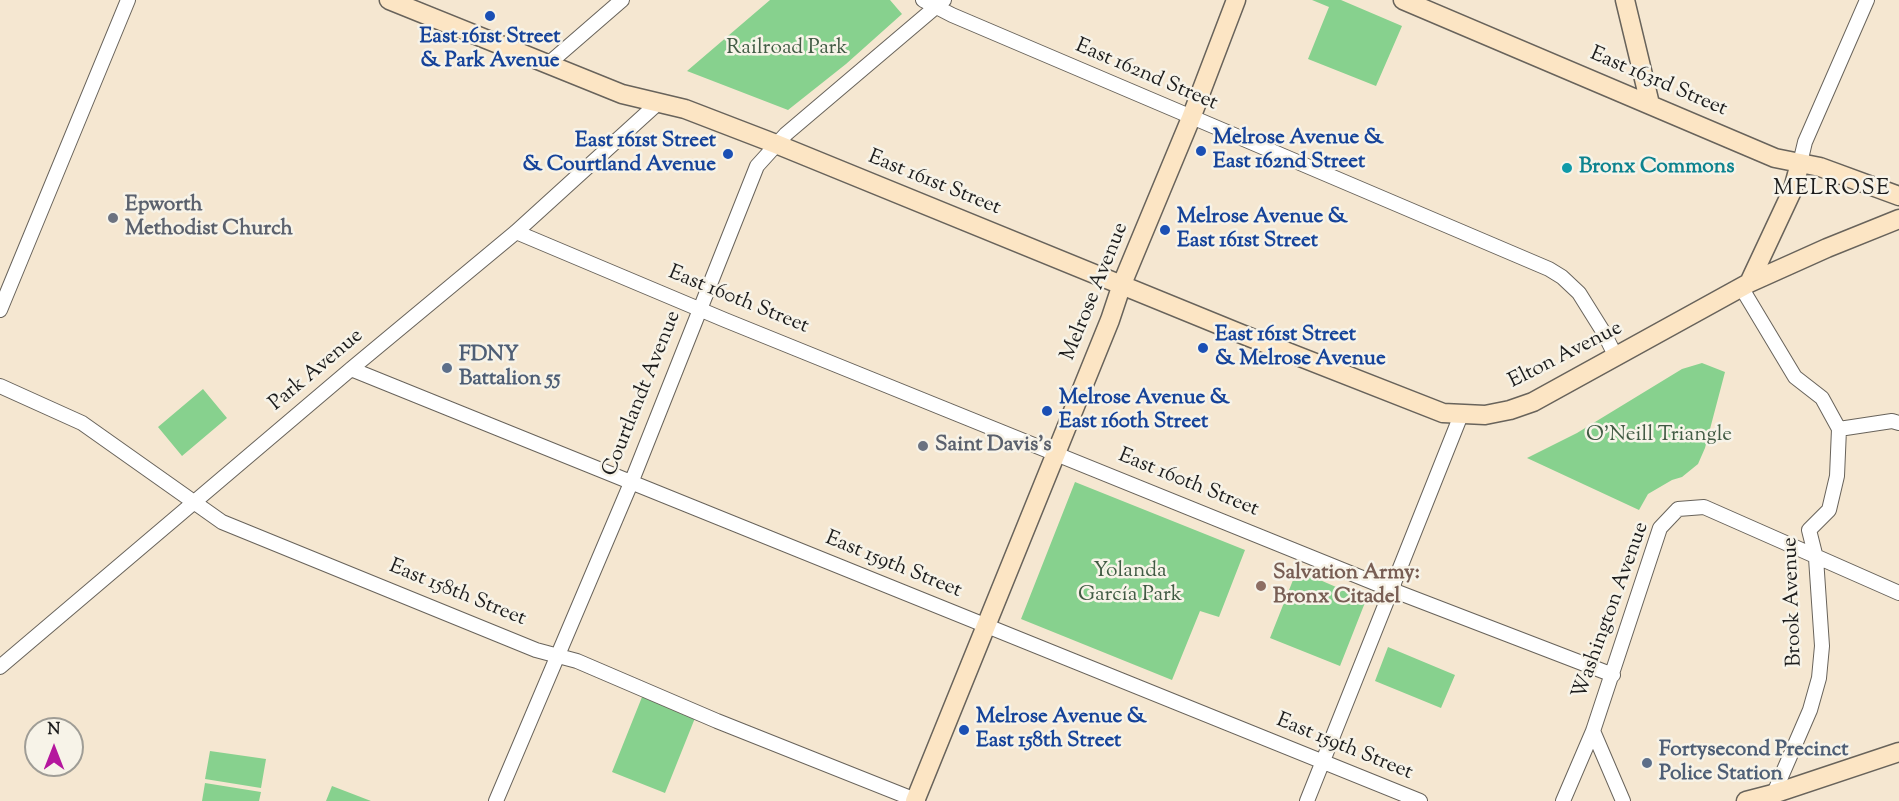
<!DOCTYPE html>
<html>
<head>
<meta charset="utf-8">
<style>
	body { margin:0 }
	#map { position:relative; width:1899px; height:801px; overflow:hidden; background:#f5e7d1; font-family:"Sorts Mill Goudy",serif }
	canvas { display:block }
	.north { position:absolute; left:24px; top:717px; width:60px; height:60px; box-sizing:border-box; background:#f7f3e8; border:2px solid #9f9d96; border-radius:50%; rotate:0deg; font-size:16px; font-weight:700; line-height:24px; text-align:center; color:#1c1c1c }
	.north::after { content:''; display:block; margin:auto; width:21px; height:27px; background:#b5179e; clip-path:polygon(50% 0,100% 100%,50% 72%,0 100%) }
</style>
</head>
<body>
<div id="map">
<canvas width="1899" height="801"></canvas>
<div class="north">N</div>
</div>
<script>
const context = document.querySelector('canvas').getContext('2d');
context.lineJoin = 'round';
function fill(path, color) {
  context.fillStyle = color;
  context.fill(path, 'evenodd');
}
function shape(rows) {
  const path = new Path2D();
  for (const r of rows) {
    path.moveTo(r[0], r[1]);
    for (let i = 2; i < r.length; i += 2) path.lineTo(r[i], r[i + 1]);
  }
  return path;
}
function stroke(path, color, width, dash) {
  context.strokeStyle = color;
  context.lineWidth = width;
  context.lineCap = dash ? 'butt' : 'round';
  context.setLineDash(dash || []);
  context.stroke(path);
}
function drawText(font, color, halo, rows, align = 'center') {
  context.font = font + ' "Sorts Mill Goudy",serif';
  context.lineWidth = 5;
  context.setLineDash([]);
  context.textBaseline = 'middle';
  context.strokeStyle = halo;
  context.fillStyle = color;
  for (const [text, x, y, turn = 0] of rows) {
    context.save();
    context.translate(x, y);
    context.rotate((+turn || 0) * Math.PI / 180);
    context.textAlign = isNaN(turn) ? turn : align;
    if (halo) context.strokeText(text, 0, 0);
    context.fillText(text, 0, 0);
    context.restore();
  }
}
const green = shape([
	[770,0,890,0,902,14,846,64,788,110,687,71],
	[1312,0,1341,0,1402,26,1376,86,1308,59,1329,7],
	[1702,363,1725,372,1705,448,1698,464,1682,477,1672,480,1648,494,1639,510,1527,458,1577,433,1682,369],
	[203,389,227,418,182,456,158,427],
	[1075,482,1245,550,1219,617,1200,611,1172,680,1021,619],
	[1297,570,1366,600,1340,666,1270,638],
	[1388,647,1455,675,1441,708,1375,681],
	[642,697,695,718,665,793,612,772],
	[210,751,266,759,261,788,205,779],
	[205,783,261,792,259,801,202,801],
	[332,786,371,801,326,801]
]);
const street = shape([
	[923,0,952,15,1549,269,1562,277,1579,293,1604,333,1616,357],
	[547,65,622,0],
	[1800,163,1805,142,1867,0],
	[516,232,725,320,1392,590,1613,675],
	[1741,287,1795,377,1822,398,1839,429,1837,476,1829,510,1809,530,1816,558,1822,646,1819,678,1810,710,1771,800],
	[0,310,128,0],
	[351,369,1420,801],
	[0,386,82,423,222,522,536,650,577,661,717,721,918,801],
	[1839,429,1892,421,1899,423],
	[0,667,351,369,516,232,658,103],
	[1593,731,1623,801],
	[496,801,631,483,757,166,786,134,944,0],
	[1307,801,1461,415],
	[1563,801,1593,731,1660,528,1678,509,1704,507,1899,593]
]);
const secondary = shape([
	[389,0,622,94,685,109,776,144,1244,335,1443,413,1485,415,1510,410,1533,402,1749,283,1827,248,1899,219],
	[1403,0,1775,158,1820,167,1899,196],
	[1625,0,1650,104],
	[1749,283,1793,189,1800,163],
	[915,801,1110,320,1122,284,1191,118,1236,0],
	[1746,801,1773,794,1899,752]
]);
const markers = [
	[490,16,6,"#1a4fb4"],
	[1201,151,6,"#1a4fb4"],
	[728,154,6,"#1a4fb4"],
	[1567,168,6,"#0f9aa8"],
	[113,218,6,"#6b7280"],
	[1165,230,6,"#1a4fb4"],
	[1203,348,6,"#1a4fb4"],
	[447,368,6,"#5c6f8a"],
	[1047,411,6,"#1a4fb4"],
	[923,446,6,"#6b7280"],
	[1261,586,6,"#8d6e63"],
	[964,730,6,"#1a4fb4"],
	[1647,763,6,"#5c6f8a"]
];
const transitNames = [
	["East 161st Street",490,38,"center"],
	["& Park Avenue",490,62,"center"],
	["Melrose Avenue &",1213,139],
	["East 162nd Street",1213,163],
	["East 161st Street",716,142,"right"],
	["& Courtland Avenue",716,166,"right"],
	["Melrose Avenue &",1177,218],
	["East 161st Street",1177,242],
	["East 161st Street",1215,336],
	["& Melrose Avenue",1215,360],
	["Melrose Avenue &",1059,399],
	["East 160th Street",1059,423],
	["Melrose Avenue &",976,718],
	["East 158th Street",976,742]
];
const parkNames = [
	["Railroad Park",787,49],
	["O'Neill Triangle",1659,436],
	["Yolanda",1130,572],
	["García Park",1130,596]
];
const streetNames = [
	["East 162nd Street",1146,76,23],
	["East 163rd Street",1658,83,23],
	["East 161st Street",934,184,22],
	["Melrose Avenue",1096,292,-68],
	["East 160th Street",738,301,22],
	["Elton Avenue",1566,356,-27],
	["Park Avenue",317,371,-40],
	["Courtlandt Avenue",643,394,-68],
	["East 160th Street",1188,484,22],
	["East 159th Street",893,566,22],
	["East 158th Street",457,594,22],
	["Brook Avenue",1794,602,-92],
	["Washington Avenue",1612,611,-70],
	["East 159th Street",1344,748,22]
];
const cultureNames = [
	["Bronx Commons",1579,168]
];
const worshipNames = [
	["Epworth",125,206],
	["Methodist Church",125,230],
	["Saint Davis's",935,446]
];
const serviceNames = [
	["FDNY",459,356],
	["Battalion 55",459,380],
	["Fortysecond Precinct",1659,751],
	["Police Station",1659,775]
];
const educationNames = [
	["Salvation Army:",1273,574],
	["Bronx Citadel",1273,598]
];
const neighbourhoodNames = [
	["MELROSE",1832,190]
];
fill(green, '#87d18e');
stroke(street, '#68635b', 16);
stroke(secondary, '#68635b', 21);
stroke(street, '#fff', 14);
stroke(secondary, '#fce5c4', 18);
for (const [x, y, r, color] of markers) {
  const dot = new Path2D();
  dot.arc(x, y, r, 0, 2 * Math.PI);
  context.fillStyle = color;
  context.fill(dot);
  stroke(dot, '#f7f3e8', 2);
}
drawText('bold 21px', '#164399', '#f7f3e8', transitNames, 'left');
drawText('21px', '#415b44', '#f7f3e8', parkNames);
drawText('21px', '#1c1c1c', '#f7f3e8', streetNames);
drawText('bold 21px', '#0d838f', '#f7f3e8', cultureNames, 'left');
drawText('bold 21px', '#5b616d', '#f7f3e8', worshipNames, 'left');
drawText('bold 21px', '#4e5e75', '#f7f3e8', serviceNames, 'left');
drawText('bold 21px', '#785e54', '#f7f3e8', educationNames, 'left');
context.letterSpacing = '1.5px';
drawText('22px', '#1c1c1c', '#f7f3e8', neighbourhoodNames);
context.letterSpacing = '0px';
</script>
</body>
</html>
